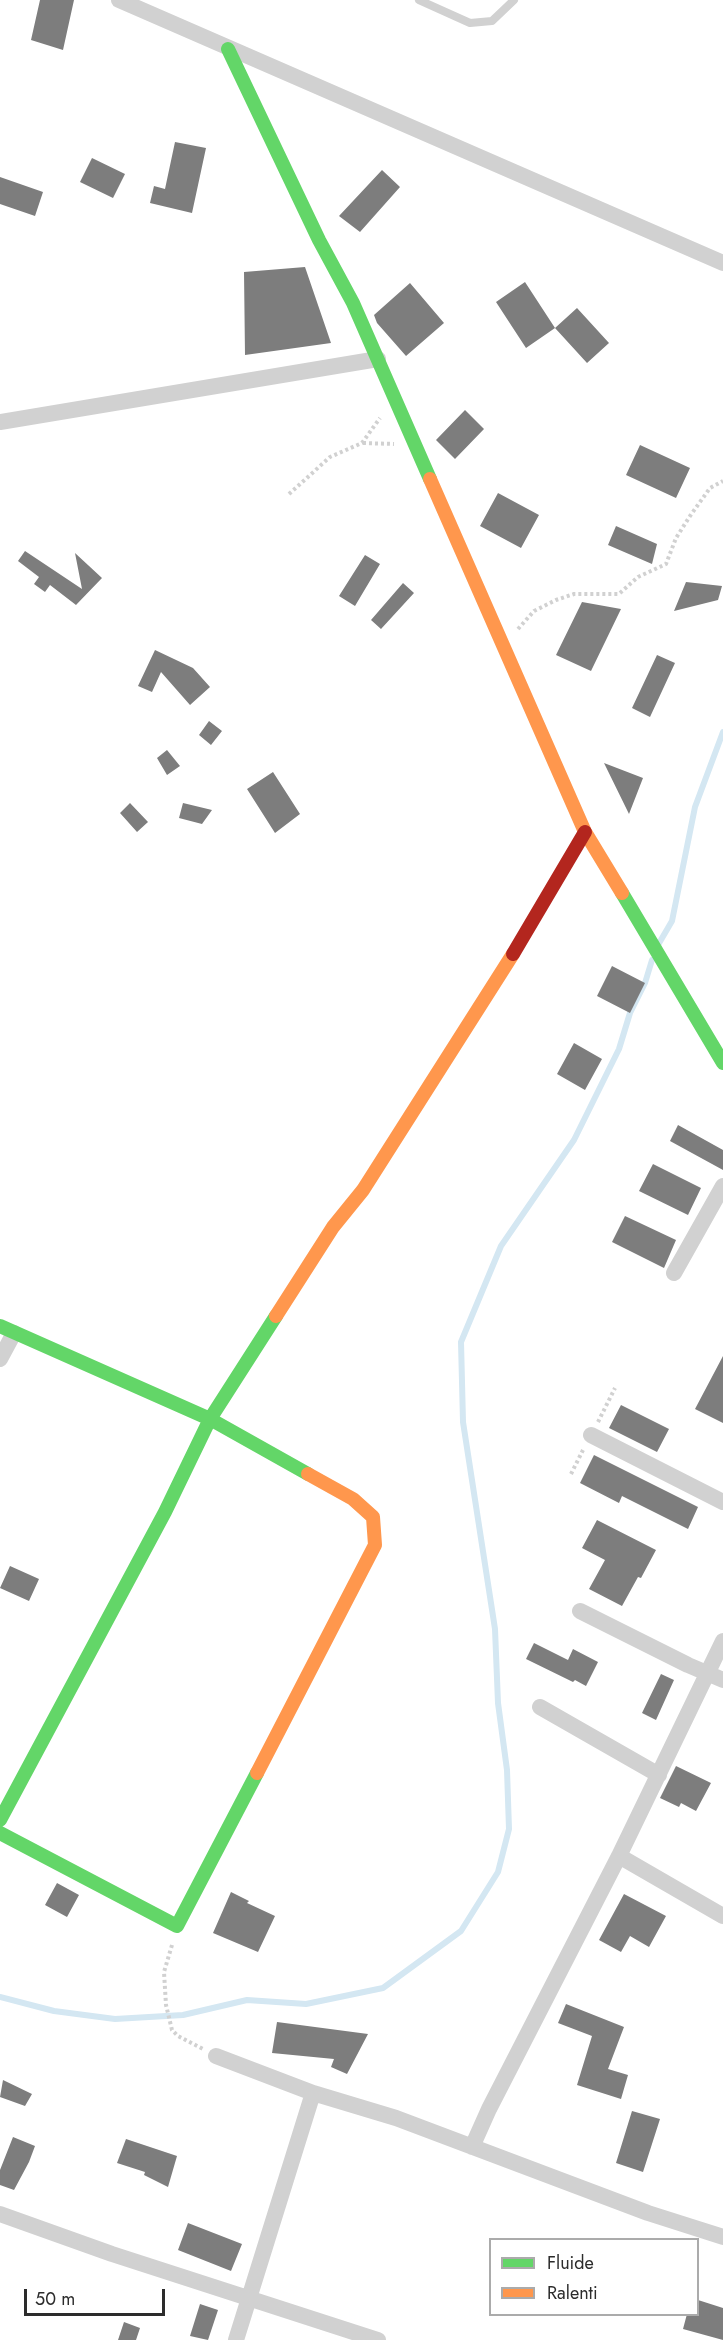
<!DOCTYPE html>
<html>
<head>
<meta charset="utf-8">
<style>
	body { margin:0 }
	#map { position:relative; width:723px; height:2340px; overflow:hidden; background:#fff; font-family:Jost,sans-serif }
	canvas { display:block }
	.legend { position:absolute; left:489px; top:2238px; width:210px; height:78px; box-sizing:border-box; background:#fff; border:2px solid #ababab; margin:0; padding:8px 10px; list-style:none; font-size:18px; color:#2c2c2c }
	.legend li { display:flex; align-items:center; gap:12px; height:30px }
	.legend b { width:30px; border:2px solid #ababab }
	.scale { position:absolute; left:24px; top:2289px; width:141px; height:27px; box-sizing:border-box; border:3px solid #2c2c2c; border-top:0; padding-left:8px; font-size:18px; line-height:21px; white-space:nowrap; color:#2c2c2c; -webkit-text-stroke:4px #fff; paint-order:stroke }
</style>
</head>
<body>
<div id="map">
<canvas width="723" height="2340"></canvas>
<ul class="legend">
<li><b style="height:8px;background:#63d668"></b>Fluide</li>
<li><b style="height:8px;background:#ff974d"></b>Ralenti</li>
</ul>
<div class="scale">50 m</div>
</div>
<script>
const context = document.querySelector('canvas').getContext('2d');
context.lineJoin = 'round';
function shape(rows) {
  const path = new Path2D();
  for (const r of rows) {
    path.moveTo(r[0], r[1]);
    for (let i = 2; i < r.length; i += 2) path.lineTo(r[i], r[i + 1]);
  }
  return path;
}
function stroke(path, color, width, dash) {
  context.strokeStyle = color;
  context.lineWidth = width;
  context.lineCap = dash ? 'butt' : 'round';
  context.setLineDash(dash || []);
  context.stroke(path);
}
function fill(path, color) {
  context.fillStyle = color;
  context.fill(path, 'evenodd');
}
const stream = shape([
	[658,945,672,921,695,807,723,732],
	[0,1997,54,2011,115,2019,183,2015,247,2000,306,2004,383,1988,461,1931,498,1872,509,1829,507,1770,498,1703,495,1629,463,1422,461,1342,501,1246,574,1140,619,1049,630,1013,645,983,652,960]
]);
const building = shape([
	[40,0,74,0,63,50,31,40],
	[175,142,206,148,192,213,150,203,154,186,165,189],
	[92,158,125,174,113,198,80,182],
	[382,170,400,187,360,232,339,216],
	[0,177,43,192,35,216,0,204],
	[305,267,331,343,245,355,244,272],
	[525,282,555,328,526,348,496,302],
	[410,283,444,323,406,356,377,323,374,315],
	[577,308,609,343,587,363,555,328],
	[465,410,484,429,455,459,436,440],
	[640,445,690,468,676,498,626,475],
	[498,493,539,515,521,548,480,526],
	[616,526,657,544,652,564,608,545],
	[25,551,82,589,75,553,102,578,76,605,50,585,45,592,34,584,39,577,18,561],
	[365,555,380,564,355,606,339,596],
	[686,582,722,586,718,600,674,611],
	[403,583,414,593,381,629,371,620],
	[582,602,621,609,591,671,556,655],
	[155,650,193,668,210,687,190,705,161,672,152,692,138,686],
	[657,655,675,663,650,717,632,708],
	[209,721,222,731,211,745,199,735],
	[167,750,180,766,167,775,157,758],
	[604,763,643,778,629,814],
	[273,772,300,814,275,833,247,789],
	[130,803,148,822,137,832,120,813],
	[183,803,212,810,202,824,179,818],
	[612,966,645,983,630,1013,597,996],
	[574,1043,602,1059,585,1090,557,1074],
	[678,1125,723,1150,723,1170,670,1141],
	[653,1164,701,1188,688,1215,639,1191],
	[625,1216,676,1240,664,1268,612,1242],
	[723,1356,723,1423,695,1409],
	[621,1405,669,1429,657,1452,609,1428],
	[594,1455,698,1507,688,1529,622,1496,619,1503,580,1483],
	[597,1520,656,1550,641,1578,638,1577,622,1606,589,1589,605,1560,582,1548],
	[10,1566,39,1579,29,1601,0,1588],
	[534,1643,568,1660,573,1649,598,1662,586,1686,575,1680,573,1682,526,1659],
	[661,1674,674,1680,656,1720,642,1713],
	[676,1766,711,1783,696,1811,681,1803,679,1807,660,1798],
	[57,1883,79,1895,67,1917,45,1905],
	[231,1892,249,1901,247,1903,275,1916,258,1952,213,1933],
	[624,1894,666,1916,649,1947,630,1936,621,1952,599,1940],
	[566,2004,624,2027,608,2069,628,2075,621,2099,577,2085,592,2036,558,2023],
	[277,2022,368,2034,347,2074,331,2067,334,2059,272,2053],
	[3,2080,32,2094,25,2106,0,2097],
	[632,2111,660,2119,643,2172,616,2163],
	[13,2137,35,2146,29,2162,14,2190,0,2185,0,2170],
	[126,2139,177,2156,168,2187,144,2175,145,2172,117,2163],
	[188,2223,242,2244,231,2271,178,2250],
	[698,2300,723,2308,723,2340,683,2329,687,2314,698,2314],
	[200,2304,218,2310,208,2340,190,2336],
	[124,2322,140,2328,136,2340,118,2340]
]);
const path = shape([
	[363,443,394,444],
	[289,494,330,457,362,443,380,418],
	[518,629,534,611,556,600,574,594,619,594,638,577,666,564,676,538,690,516,710,488,723,481],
	[598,1422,615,1388],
	[571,1474,583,1450],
	[172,1945,164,1972,166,2005,172,2030,178,2036,203,2049]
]);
const lane = shape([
	[419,0,470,23,492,21,514,0]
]);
const street = shape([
	[119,0,723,263],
	[0,422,378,359],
	[674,1273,723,1186],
	[0,1359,14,1333],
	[591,1435,723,1502],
	[580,1611,688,1665,723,1680],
	[540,1707,659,1775],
	[619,1856,723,1916],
	[216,2056,313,2093,396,2118,648,2213,723,2237],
	[472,2147,489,2109,619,1856,723,1641],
	[0,2214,112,2254,378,2340],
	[236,2340,313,2093]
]);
const fast = shape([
	[228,49,319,240,353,303,430,479],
	[622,893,723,1063],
	[0,1326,210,1419,308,1474],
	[0,1820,165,1512,210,1419,276,1316],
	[0,1833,177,1926,257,1773]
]);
const slow = shape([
	[430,479,585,832,622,893],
	[276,1316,333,1227,363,1190,513,954],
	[257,1773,375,1545,373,1517,353,1499,308,1474]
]);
const jam = shape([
	[513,954,585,832]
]);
stroke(stream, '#d4e7f2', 6);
fill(building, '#7d7d7d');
stroke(path, '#d1d1d1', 4, [3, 3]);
stroke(lane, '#d1d1d1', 8);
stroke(street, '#d1d1d1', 16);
stroke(fast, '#63d668', 14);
stroke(slow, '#ff974d', 14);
stroke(jam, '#b3261e', 14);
</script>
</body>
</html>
